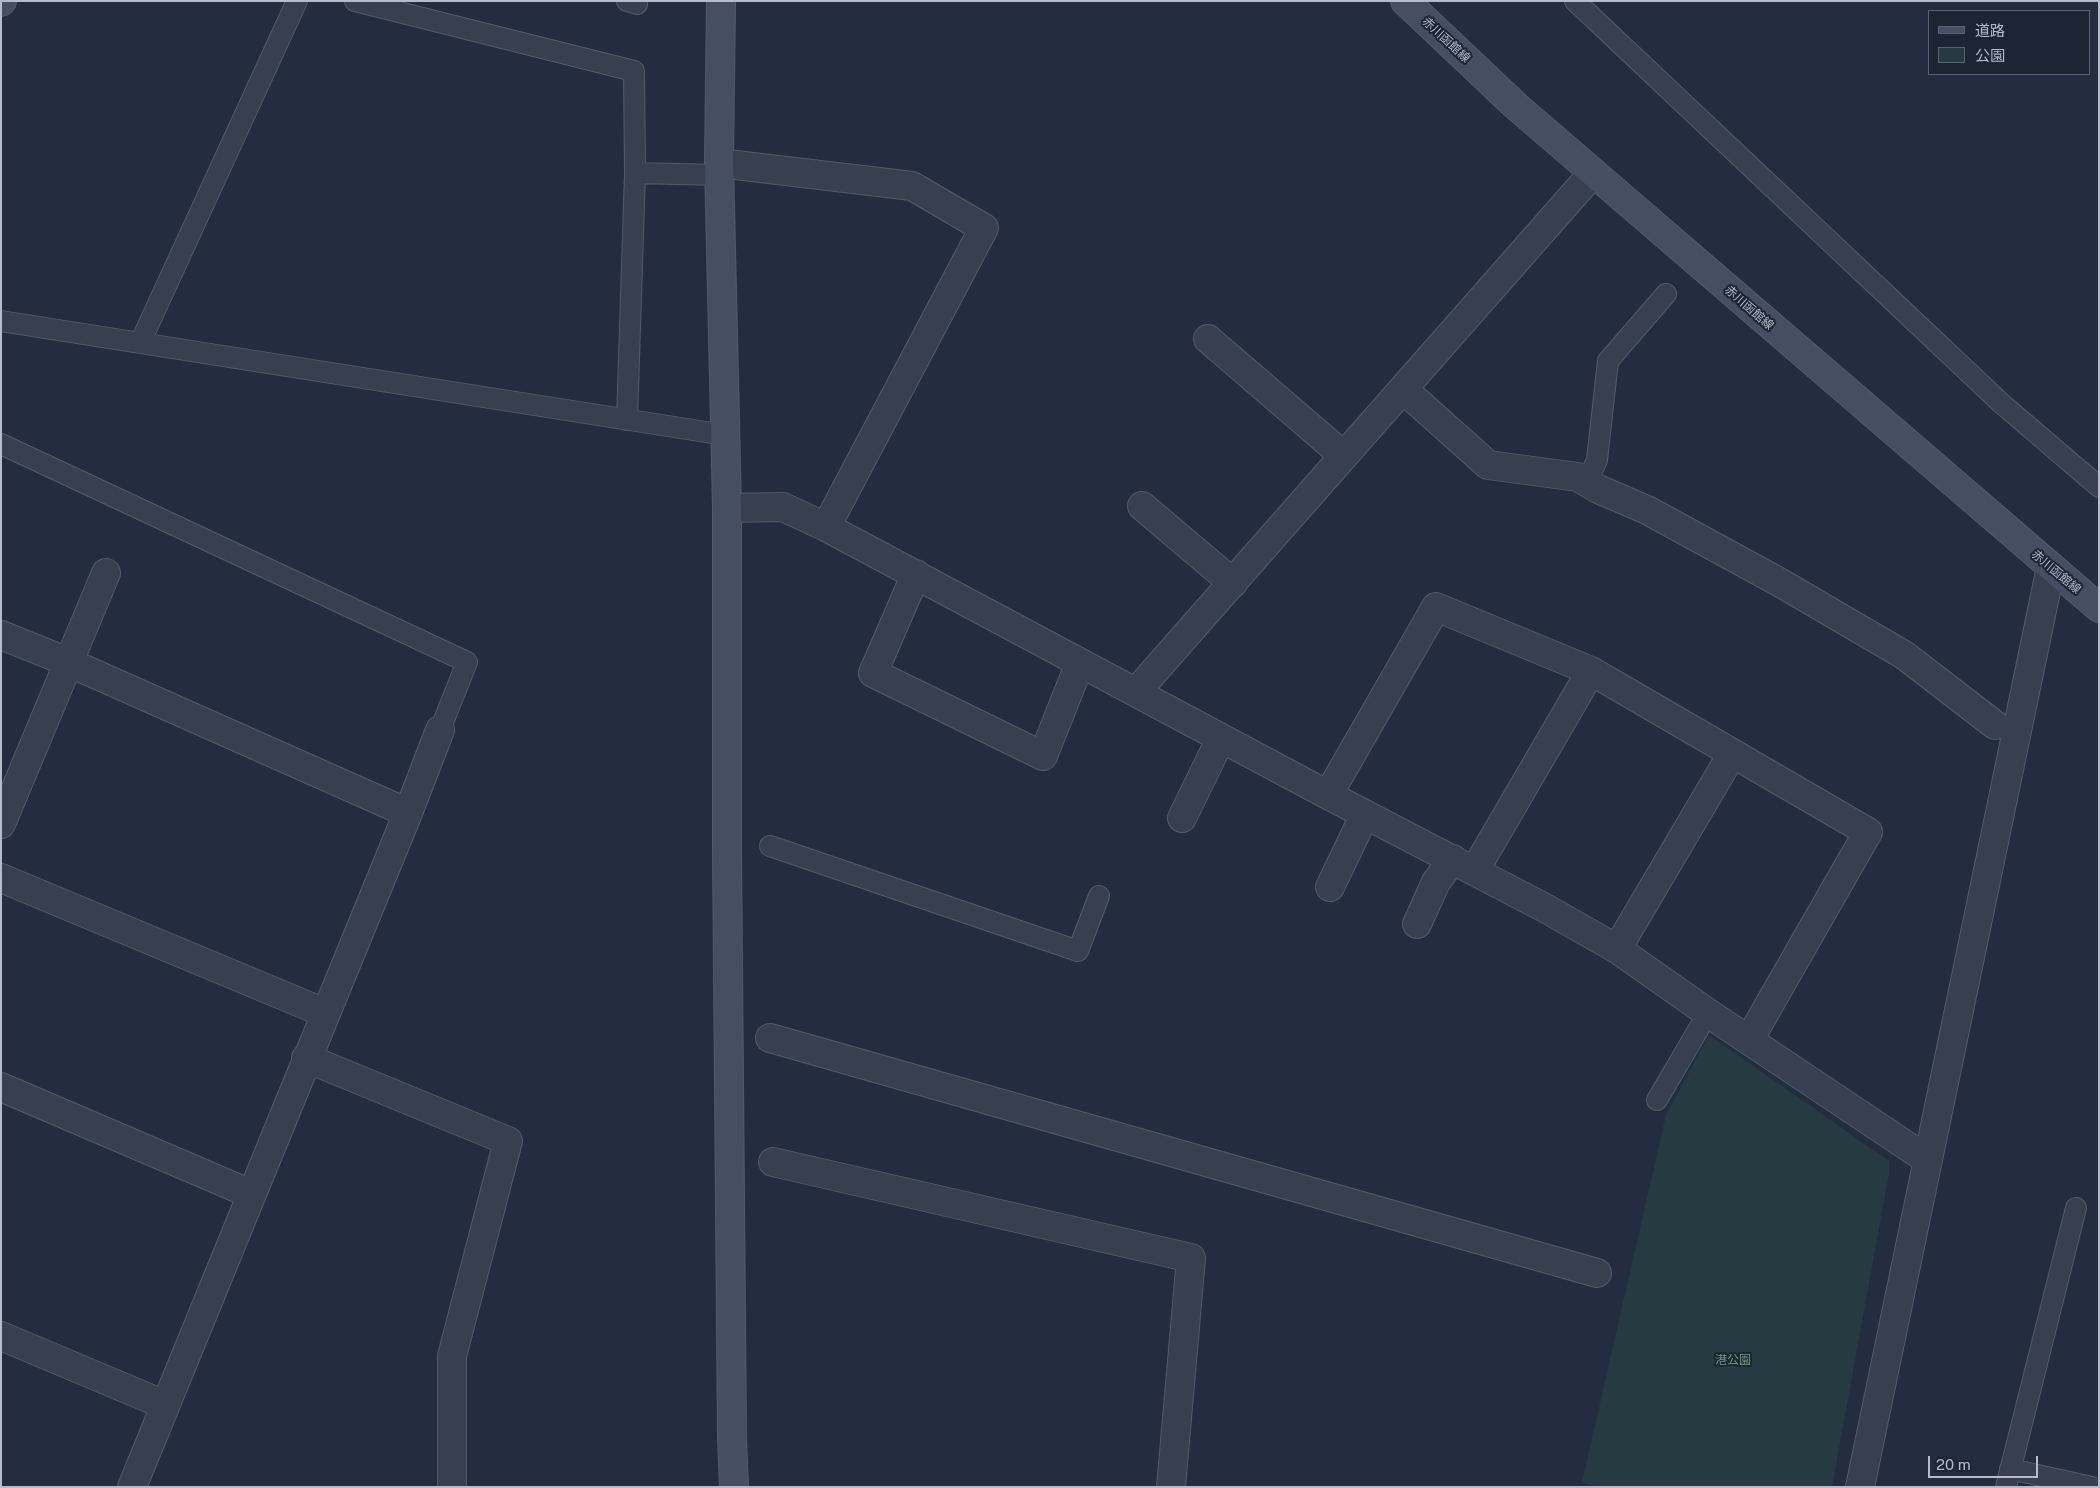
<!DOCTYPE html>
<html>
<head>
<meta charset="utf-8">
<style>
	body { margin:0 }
	#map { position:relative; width:2100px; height:1488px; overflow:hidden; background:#242d40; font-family:"Public Sans","Noto Sans JP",sans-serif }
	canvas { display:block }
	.frame { position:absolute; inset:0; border:2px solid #b5bbca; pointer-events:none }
	.legend { position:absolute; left:1928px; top:10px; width:162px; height:65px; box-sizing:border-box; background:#1d2535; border:1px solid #5a6171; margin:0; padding:6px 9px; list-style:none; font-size:15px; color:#b5bbca }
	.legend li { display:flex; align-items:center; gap:10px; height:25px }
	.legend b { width:25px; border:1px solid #5a6171 }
	.scale { position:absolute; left:1928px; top:1456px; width:110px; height:22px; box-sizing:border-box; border:2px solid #b5bbca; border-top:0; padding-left:6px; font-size:15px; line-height:18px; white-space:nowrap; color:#b5bbca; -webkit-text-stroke:4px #1d2535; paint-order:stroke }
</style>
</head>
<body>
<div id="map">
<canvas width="2100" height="1488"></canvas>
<div class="frame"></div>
<ul class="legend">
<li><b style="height:6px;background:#464e63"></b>道路</li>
<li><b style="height:14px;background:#263b41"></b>公園</li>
</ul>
<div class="scale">20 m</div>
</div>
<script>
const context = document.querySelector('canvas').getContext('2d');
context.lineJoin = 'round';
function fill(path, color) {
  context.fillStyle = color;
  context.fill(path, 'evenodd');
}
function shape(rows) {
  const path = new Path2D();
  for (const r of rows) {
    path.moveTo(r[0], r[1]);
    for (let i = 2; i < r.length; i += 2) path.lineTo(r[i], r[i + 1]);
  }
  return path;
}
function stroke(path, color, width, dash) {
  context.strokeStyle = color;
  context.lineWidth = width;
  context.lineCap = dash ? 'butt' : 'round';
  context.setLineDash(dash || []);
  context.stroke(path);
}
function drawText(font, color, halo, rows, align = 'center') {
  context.font = font + ' "Public Sans","Noto Sans JP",sans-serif';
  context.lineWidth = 4;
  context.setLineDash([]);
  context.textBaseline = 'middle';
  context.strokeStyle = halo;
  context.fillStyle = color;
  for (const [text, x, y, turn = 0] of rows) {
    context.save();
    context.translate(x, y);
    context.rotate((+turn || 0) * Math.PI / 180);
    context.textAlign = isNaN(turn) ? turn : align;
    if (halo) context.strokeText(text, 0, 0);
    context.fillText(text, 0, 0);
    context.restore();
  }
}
const green = shape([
	[1709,1035,1889,1161,1889,1173,1832,1487,1596,1487,1582,1482,1666,1115]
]);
const lane = shape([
	[355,1,634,71,635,173,627,420],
	[627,1,637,4],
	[1575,1,2001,403,2099,487],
	[635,173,720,175],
	[1,321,725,435],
	[140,343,297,1],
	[1,444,467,662,440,730],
	[1587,482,1597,460,1608,361,1666,294],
	[770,846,1078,951,1099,896],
	[1657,1100,1708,1013],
	[2010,1469,2092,1487],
	[2006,1487,2076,1208]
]);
const street = shape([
	[719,163,912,186,984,228,826,527],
	[1208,339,1344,456],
	[1403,389,1488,465,1578,477,1598,489,1647,510,1779,582,1904,655,1995,725],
	[1142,506,1233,583],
	[727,508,783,507,826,527,1328,795,1545,908,1617,949,1708,1013,1928,1160],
	[916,574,873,673,1043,756,1080,663],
	[1,635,68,662,408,813],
	[1136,692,1593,173],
	[1328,795,1436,607,1591,671,1868,832,1749,1040],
	[1182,818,1221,738],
	[1,824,106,573],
	[1475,870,1591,671],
	[1,878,325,1013],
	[1330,887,1365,814],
	[1417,924,1436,882,1453,859],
	[1617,949,1732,754],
	[770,1038,1597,1273],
	[306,1058,508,1141,452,1356,452,1487],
	[1,1087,251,1194],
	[773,1162,1191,1258,1171,1487],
	[1,1336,165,1405],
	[132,1487,408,813,440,730],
	[1860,1487,2051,567]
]);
const secondary = shape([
	[721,1,719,163,727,508,727,850,732,1437,734,1487],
	[1405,1,1516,106,2099,608],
	[1,2,2,1]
]);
const streetNames = [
	["赤川函館線",1446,40,43],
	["赤川函館線",1749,308,41],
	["赤川函館線",2056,572,40]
];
const parkNames = [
	["港公園",1733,1360]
];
fill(green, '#263b41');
stroke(lane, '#535b6a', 22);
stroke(street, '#535b6a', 30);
stroke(secondary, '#535b6a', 30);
stroke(lane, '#384050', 20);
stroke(street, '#384050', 28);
stroke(secondary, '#464e63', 28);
drawText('12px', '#b5bbca', '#1d2535', streetNames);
drawText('12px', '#6b9c7b', '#1d2535', parkNames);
</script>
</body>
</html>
